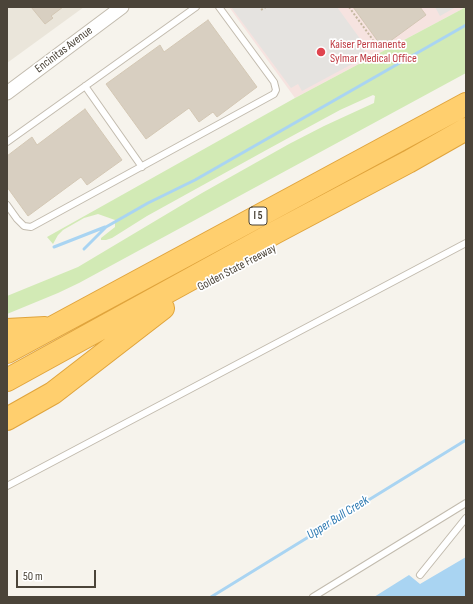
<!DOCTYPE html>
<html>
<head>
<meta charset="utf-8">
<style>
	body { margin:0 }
	#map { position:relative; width:473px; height:604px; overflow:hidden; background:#f6f3ec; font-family:"Sofia Sans Condensed",sans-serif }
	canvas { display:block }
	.frame { position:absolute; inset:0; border:8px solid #4b4439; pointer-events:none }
	.scale { position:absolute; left:16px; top:570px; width:80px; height:18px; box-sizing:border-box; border:2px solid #4b4439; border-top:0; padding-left:5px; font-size:12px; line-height:14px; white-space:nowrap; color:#4b4439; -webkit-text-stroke:3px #fff; paint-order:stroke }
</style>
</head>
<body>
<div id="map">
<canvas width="473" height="604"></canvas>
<div class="frame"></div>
<div class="scale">50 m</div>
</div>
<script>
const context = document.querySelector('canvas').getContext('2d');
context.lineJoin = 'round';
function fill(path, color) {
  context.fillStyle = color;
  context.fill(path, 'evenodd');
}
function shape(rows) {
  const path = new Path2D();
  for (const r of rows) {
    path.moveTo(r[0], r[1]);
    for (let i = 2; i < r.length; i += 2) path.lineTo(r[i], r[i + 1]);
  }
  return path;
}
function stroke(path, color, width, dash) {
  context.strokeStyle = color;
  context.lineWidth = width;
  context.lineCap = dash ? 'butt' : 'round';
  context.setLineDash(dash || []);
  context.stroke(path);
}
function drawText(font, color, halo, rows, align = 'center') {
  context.font = font + ' "Sofia Sans Condensed",sans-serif';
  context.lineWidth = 3.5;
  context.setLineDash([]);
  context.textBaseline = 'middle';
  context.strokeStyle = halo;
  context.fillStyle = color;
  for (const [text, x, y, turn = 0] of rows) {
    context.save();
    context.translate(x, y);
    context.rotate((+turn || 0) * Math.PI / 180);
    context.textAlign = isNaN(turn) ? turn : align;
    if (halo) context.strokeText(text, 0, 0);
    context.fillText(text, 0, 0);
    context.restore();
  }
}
const residential = shape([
	[7,7,84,7,7,63]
]);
const medical = shape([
	[229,7,466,7,295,98]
]);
const green = shape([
	[466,7,466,73,79,283,58,293,7,314,7,296,78,267,202,193,289,144,324,126,374,103,375,96,373,95,340,110,270,148,147,216,112,238,106,240,101,240,101,238,115,227,115,220,98,214,84,218,63,230,58,235,53,244,47,237,295,98]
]);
const parking = shape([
	[231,7,337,7,366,47,364,50,367,56,302,91,298,84,291,88],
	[435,7,456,7,440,16]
]);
const water = shape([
	[466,557,466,597,374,597,409,575,420,584]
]);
const stream = shape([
	[54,247,105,227],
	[84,249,106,227,148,203,195,180,466,25],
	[211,597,466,440]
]);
const building = shape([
	[31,7,63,7,51,16,53,18,45,24,31,7],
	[353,7,420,7,426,15,382,47,353,7],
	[208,20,257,87,217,117,213,112,199,122,189,108,146,139,106,84,160,45,164,52,208,20],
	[85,109,122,160,87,185,81,177,28,216,7,187,7,156,32,137,37,145,85,109]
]);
const path = shape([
	[349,7,373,40],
	[261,10,266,7]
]);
const lane = shape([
	[85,86,142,167],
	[7,142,196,7],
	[7,205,17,219,24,226,31,227,274,94,276,90,274,82,219,7],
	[7,486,466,243],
	[420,575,466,518],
	[313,597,466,503]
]);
const street = shape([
	[7,93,122,7]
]);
const highway = shape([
	[7,330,45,328],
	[7,352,466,104],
	[7,380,276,232,408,162,466,129],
	[7,419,53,393,163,308]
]);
const markers = [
	[321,52,5,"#e0444e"]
];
const shields = [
	[258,216,18]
];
const shieldNames = [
	["I 5",258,216]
];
const healthNames = [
	["Kaiser Permanente",330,45],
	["Sylmar Medical Office",330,59]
];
const streetNames = [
	["Encinitas Avenue",64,50,-37],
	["Golden State Freeway",237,268,-28]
];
const waterNames = [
	["Upper Bull Creek",338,518,-32]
];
fill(residential, '#eae5da');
fill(medical, '#f6e3e0');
fill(green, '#d2eab5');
fill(parking, '#e5e3e0');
fill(water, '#a9d4f2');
stroke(stream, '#a9d4f2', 3);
fill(building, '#d8cfc1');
stroke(building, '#d3c7b4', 1);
stroke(lane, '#c2bbae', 8);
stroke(street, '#c2bbae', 15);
stroke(highway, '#e0a43c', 24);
stroke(path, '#c4b79f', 2, [2, 2]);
stroke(lane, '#fff', 6);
stroke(street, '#fff', 13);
stroke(highway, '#ffcf6e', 22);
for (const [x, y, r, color] of markers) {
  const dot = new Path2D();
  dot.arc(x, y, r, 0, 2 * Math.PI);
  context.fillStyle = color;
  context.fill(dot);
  stroke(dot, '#fff', 1.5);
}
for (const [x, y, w] of shields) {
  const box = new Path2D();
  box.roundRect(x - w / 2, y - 9, w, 18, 3);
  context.fillStyle = '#fff';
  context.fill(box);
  stroke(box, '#4b4439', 1);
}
drawText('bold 11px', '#4b4439', null, shieldNames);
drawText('12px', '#be3a42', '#fff', healthNames, 'left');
drawText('12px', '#4b4439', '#fff', streetNames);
drawText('italic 13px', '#2e7ab2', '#fff', waterNames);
</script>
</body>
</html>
